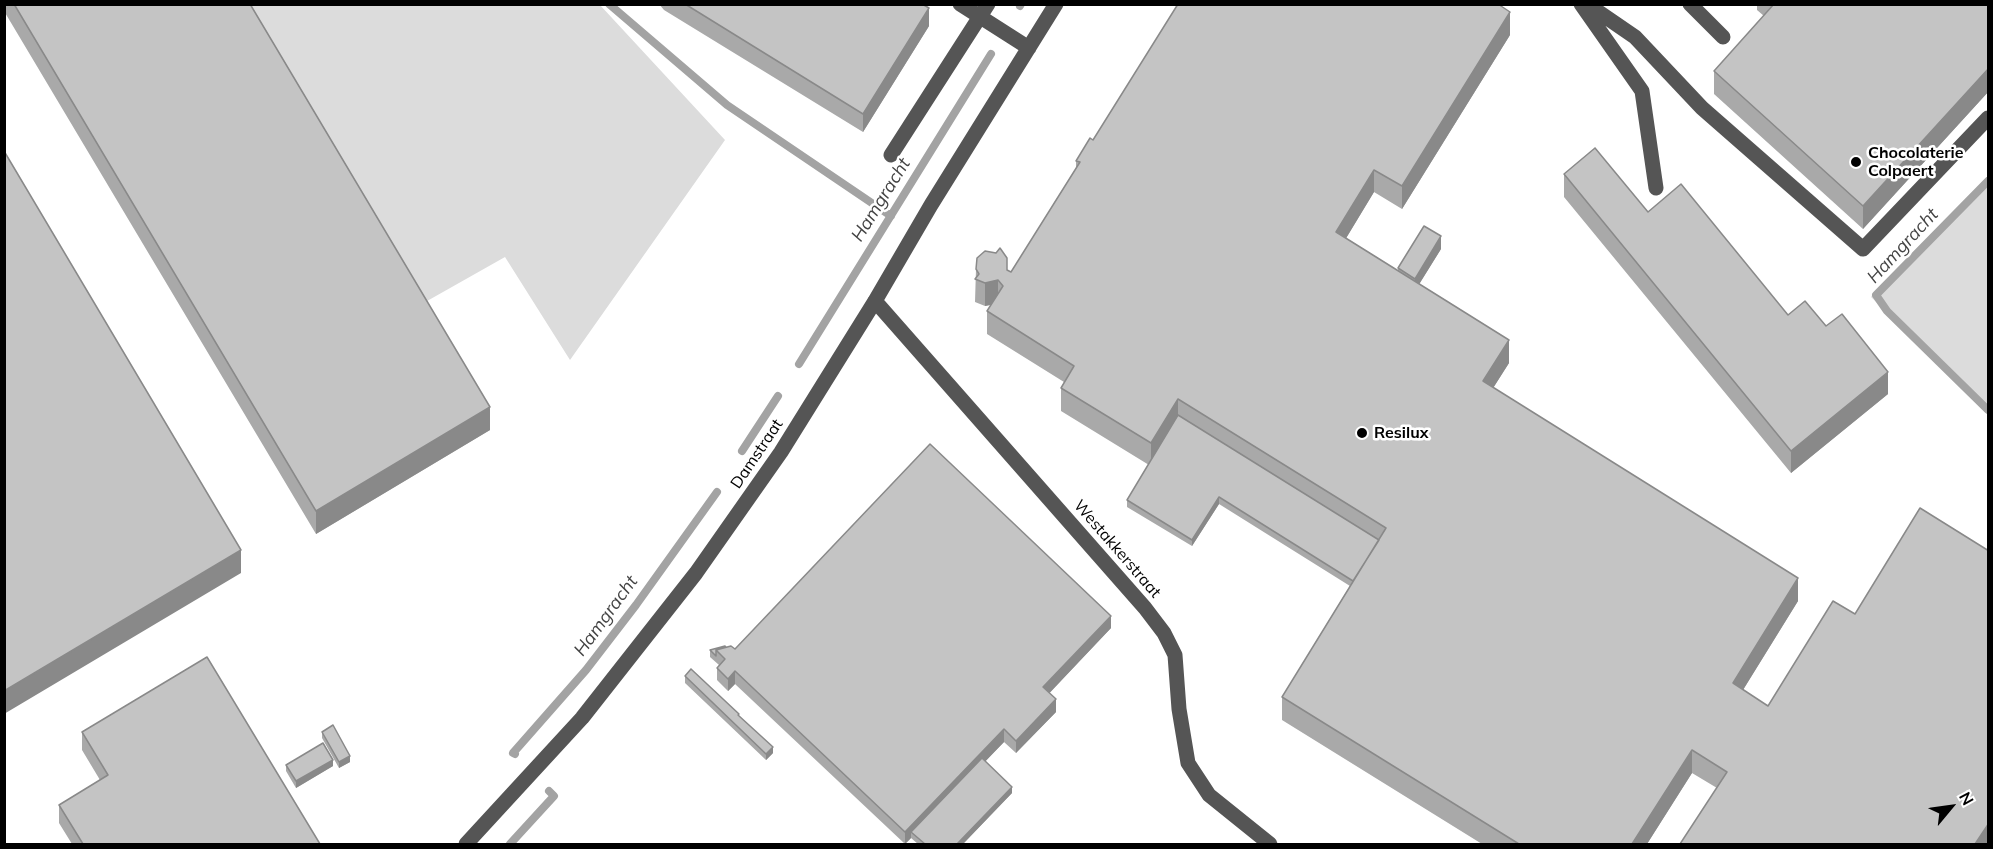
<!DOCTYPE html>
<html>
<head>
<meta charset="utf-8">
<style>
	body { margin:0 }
	#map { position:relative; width:1993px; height:849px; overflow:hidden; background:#fff; font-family:Mulish,sans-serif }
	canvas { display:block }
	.frame { position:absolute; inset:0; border:6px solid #000; pointer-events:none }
	.north { position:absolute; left:1921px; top:777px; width:60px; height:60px; -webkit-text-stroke:4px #fff; paint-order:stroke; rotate:61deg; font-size:16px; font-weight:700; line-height:24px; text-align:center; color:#000 }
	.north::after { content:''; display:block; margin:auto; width:21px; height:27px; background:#000; clip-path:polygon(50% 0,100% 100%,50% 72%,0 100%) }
</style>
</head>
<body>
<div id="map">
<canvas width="1993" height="849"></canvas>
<div class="frame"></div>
<div class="north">N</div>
</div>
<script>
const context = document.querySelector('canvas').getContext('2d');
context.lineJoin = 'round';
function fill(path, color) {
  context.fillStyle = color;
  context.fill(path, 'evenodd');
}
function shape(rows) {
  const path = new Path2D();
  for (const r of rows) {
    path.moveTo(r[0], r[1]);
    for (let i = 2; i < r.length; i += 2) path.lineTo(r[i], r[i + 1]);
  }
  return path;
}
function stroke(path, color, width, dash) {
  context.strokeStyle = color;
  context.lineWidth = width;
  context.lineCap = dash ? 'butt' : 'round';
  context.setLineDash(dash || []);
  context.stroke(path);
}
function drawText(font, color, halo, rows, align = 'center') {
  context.font = font + ' Mulish,sans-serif';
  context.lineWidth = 5;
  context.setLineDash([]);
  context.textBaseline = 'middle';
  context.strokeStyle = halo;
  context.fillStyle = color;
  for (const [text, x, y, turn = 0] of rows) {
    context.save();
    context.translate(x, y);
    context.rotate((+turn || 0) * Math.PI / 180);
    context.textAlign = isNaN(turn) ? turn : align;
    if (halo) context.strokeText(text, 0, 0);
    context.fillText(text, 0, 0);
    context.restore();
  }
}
const green = shape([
	[239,5,600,5,725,140,570,360,505,257,420,305],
	[1988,177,1988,410,1871,297]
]);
const stream = shape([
	[609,4,727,105,891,216],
	[1020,6,1021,4],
	[1988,181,1876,295,1887,311,1988,410],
	[799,364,991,54],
	[742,451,778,396],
	[515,754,513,753,586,670,636,605,717,492],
	[510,844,554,796,549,791]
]);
const minor = shape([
	[960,4,1029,48],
	[1581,4,1642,91,1656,188],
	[1587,4,1635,37,1702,108,1863,249,1988,118],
	[1690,4,1723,37],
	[891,155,988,4],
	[875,301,1145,608,1164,633,1175,655,1179,709,1188,763,1209,795,1270,844],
	[466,844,582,718,696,573,781,452,875,301,931,205,1056,4]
]);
const wall = shape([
	[4,4,250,4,490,430,316,534,4,11],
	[659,4,922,4,929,26,863,132,664,10],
	[1757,4,1989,4,1989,91,1863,229,1714,94,1714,71,1764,16,1757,10],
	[1510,35,1402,209,1374,192,1346,238,1398,271,1398,268,1441,249,1419,284,1509,363,1493,388,1798,601,1743,690,1768,706,1855,614,1989,551,1717,788,1692,773,1647,844,1482,844,1282,720,1282,697,1350,586,1219,504,1192,546,1127,507,1127,500,1149,465,1061,411,1061,388,1064,382,987,334,987,311,991,305,985,306,975,302,976,269,1007,270,1011,272,1076,168,1076,161,1093,140],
	[1564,174,1648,212,1788,315,1826,326,1888,394,1791,473,1564,197],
	[1111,628,1049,693,1056,712,1016,753,1004,742,985,761,1012,793,963,844,918,844,911,838,905,844,735,684,728,691,717,680,717,668,719,665,710,657,710,650,726,647,735,649],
	[685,676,739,716,773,753,766,760,685,683],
	[82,732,320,844,72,844,59,823,59,805,100,780,82,750],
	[322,732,350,762,339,768,322,738],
	[286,765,333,766,296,788,286,771]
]);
const shadedWall = shape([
	[929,8,929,26,863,132,863,114],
	[1510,12,1510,35,1402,209,1402,186],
	[1989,68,1989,91,1863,229,1863,206],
	[1374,170,1374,192,1336,255,1336,232],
	[1441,236,1441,249,1415,291,1415,279],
	[998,280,998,303,985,306,985,283],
	[1509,340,1509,363,1483,404,1483,381],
	[1888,372,1888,394,1791,473,1791,451],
	[1178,399,1178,422,1151,466,1151,443],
	[490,407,490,430,316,534,316,511],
	[1219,497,1219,504,1192,546,1192,540],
	[241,550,241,573,4,714,4,691],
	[1798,578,1798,601,1733,706,1733,683],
	[1111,616,1111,628,1043,700,1043,687],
	[735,671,735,684,728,691,728,679],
	[1056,699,1056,712,1016,753,1016,741],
	[1004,729,1004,742,915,835,911,832,911,838,905,844,905,832],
	[773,747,773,753,766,760,766,754],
	[1692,750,1692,773,1647,844,1632,844],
	[350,756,350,762,339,768,339,762],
	[333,760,333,766,296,788,296,781],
	[1012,787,1012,793,963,844,957,844],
	[1989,823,1989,844,1975,844]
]);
const building = shape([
	[14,4,250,4,490,407,316,511,14,4],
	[685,4,922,4,929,8,863,114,685,4],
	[1178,4,1498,4,1510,12,1402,186,1374,170,1336,232,1509,340,1483,381,1798,578,1733,683,1768,706,1833,601,1855,614,1920,508,1989,551,1989,823,1975,844,1680,844,1727,772,1692,750,1632,844,1519,844,1282,697,1386,528,1178,399,1151,443,1061,388,1074,366,987,311,1003,286,998,280,985,283,975,279,979,274,976,269,977,258,985,251,996,253,1000,248,1007,258,1007,270,1011,272,1080,162,1076,161,1090,138,1093,140,1178,4],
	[1774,4,1989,4,1989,68,1863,206,1714,71,1774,4],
	[1595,148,1648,212,1681,184,1788,315,1805,301,1826,326,1842,314,1888,372,1791,451,1564,174,1595,148],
	[4,151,241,550,4,691,4,151],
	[1424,226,1441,236,1415,279,1398,268,1424,226],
	[1178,415,1379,540,1353,581,1219,497,1192,540,1127,500,1178,415],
	[930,444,1111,616,1043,687,1056,699,1016,741,1004,729,905,832,735,671,728,679,717,668,725,659,716,650,731,646,735,649,930,444],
	[725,646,726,647,716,650,716,656,710,650,725,646],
	[207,657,320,844,83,844,59,805,108,775,82,732,207,657],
	[691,669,739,714,738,715,773,747,766,754,685,676,691,669],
	[333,725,350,756,339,762,322,732,333,725],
	[323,743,333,760,296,781,286,765,323,743],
	[982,758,1012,787,957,844,925,844,911,832,982,758]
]);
const markers = [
	[1856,162,6,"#000"],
	[1362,433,6,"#000"]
];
const poiNames = [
	["Chocolaterie",1868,153],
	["Colpaert",1868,171],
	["Resilux",1374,433]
];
const streetNames = [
	["Damstraat",757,454,-56],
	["Westakkerstraat",1117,549,49]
];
const waterNames = [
	["Hamgracht",881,200,-58],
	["Hamgracht",1903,246,-47],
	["Hamgracht",606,616,-54]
];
fill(green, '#dcdcdc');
stroke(stream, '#a3a3a3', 8);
stroke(minor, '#555', 15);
fill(wall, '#a9a9a9');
fill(shadedWall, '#898989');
fill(building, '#c4c4c4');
stroke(building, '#898989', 1.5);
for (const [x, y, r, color] of markers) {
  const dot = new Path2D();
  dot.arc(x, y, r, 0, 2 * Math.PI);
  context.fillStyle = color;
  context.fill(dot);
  stroke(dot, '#fff', 2);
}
drawText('bold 16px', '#000', '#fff', poiNames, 'left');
drawText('16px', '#000', '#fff', streetNames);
drawText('italic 18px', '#444', '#fff', waterNames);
</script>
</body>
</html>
